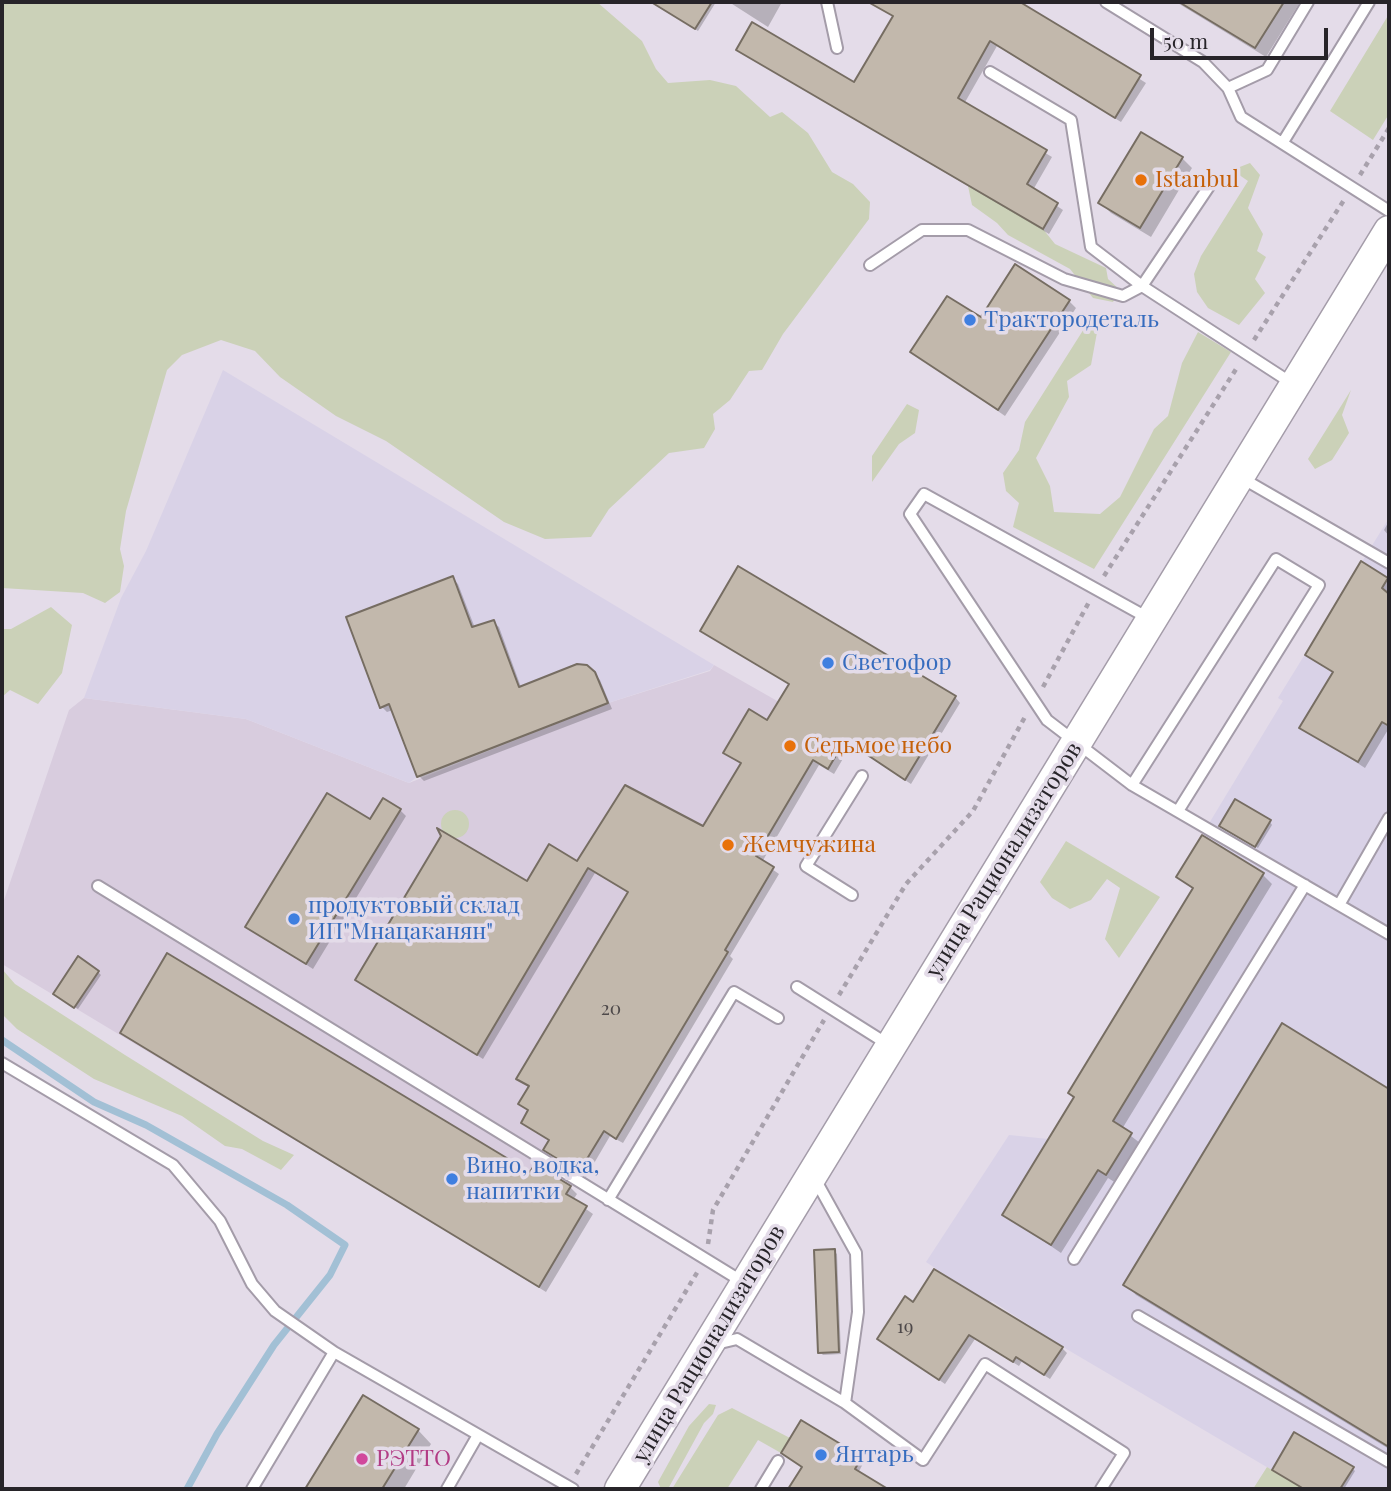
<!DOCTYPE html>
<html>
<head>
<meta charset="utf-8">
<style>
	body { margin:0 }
	#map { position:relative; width:1391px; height:1491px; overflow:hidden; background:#e4dce9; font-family:"Playfair Display",serif }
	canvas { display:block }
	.frame { position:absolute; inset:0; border:4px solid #272429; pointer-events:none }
	.scale { position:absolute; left:1150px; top:28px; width:178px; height:32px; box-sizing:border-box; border:4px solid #272429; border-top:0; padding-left:9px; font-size:21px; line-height:24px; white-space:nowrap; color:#272429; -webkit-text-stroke:5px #e4dce9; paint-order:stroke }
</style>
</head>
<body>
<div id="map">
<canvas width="1391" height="1491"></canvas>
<div class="frame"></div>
<div class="scale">50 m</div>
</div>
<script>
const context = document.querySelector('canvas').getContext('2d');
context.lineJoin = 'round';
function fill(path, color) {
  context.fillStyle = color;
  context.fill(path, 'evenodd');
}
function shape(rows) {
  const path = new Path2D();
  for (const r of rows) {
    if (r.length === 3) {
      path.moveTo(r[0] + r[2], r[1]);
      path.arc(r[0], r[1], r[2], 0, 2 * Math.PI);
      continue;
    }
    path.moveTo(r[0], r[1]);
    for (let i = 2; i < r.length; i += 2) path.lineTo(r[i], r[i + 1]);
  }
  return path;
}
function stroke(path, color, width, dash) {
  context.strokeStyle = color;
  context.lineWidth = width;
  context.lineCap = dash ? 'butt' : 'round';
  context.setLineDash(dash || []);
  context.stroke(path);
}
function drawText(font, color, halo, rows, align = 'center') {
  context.font = font + ' "Playfair Display",serif';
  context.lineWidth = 7;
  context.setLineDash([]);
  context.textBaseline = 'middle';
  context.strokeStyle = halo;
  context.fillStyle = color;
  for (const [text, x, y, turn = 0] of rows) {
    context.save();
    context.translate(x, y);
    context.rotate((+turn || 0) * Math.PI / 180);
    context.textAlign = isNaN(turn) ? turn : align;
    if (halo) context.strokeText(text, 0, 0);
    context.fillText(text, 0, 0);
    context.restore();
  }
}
const built = shape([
	[714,665,830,731,756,856,774,867,725,950,595,1126,604,1131,567,1194,587,1206,539,1287,2,964,2,906,69,710,84,698,246,719,409,783,608,703,710,671]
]);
const industrial = shape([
	[223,370,714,665,710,670,608,703,417,777,409,783,246,719,84,698,121,598,146,551],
	[1389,518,1389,1489,1304,1489,1063,1347,992,1301,989,1304,926,1262,1009,1135,1048,1139,1074,1097,1068,1093,1193,888,1202,835,1283,701,1278,698]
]);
const green = shape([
	[2,2,597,2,642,41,656,69,668,83,710,80,736,86,770,117,782,112,808,133,832,172,853,184,870,202,869,219,783,334,762,370,749,371,730,400,713,414,715,429,704,448,669,453,609,509,591,537,545,539,504,522,386,441,336,416,280,377,255,351,221,340,182,355,167,370,126,511,120,549,124,566,120,592,105,603,83,593,2,588],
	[1389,14,1389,114,1373,140,1330,111],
	[1250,163,1260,175,1248,208,1263,234,1257,251,1266,257,1255,279,1265,293,1239,325,1208,308,1197,292,1194,274,1201,256,1248,181,1232,170],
	[968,186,1043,229,1055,244,1106,268,1108,279,1120,290,1113,302,1093,298,1070,269,1008,235,997,223,972,205],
	[1087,324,1098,327,1091,365,1067,381,1069,397,1036,458,1050,486,1054,512,1100,514,1120,497,1154,429,1168,416,1182,363,1198,332,1231,352,1094,569,1013,527,1019,503,1006,491,1003,473,1019,450,1025,422],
	[1351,390,1342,415,1349,433,1332,460,1315,469,1308,459],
	[907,404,919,410,915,433,899,444,872,482,872,456],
	[51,607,72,625,62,673,38,704,10,690,2,697,2,629,11,629],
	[455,824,14],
	[1066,841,1160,897,1119,958,1105,939,1120,888,1107,879,1091,900,1070,909,1052,898,1040,882],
	[2,969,15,984,125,1055,263,1141,294,1155,281,1170,242,1149,225,1146,182,1116,94,1079,17,1029,2,1014],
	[709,1404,716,1405,713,1414,704,1423,668,1489,661,1489,658,1482,689,1426],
	[732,1408,790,1438,781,1453,758,1440,727,1489,672,1489,718,1415],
	[1267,1467,1272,1470,1304,1489,1253,1489]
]);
const shadow = shape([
	[652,2,716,2,698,31],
	[729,2,782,2,768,27],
	[894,2,1019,2,1146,83,1121,122,997,46,964,104,1052,157,1033,190,1063,210,1049,234,738,50,855,84,894,17,888,12],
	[1176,2,1300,2,1266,57],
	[1182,158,1192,168,1151,237,1111,213,1101,203],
	[1069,301,1076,308,1005,416,913,352,981,320],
	[1389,521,1389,536,1384,530],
	[452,578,458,584,475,628,493,622,499,627,521,687,594,674,600,680,612,709,424,781,419,776,393,710,387,712,382,707],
	[1387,579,1389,728,1365,768,1302,727,1334,673,1308,655],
	[702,630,955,697,960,703,911,784,851,745,834,774,819,765,762,862,779,874,730,956,733,959,623,1143,610,1136,586,1177,551,1155,545,1150,550,1141,523,1123,529,1112,520,1104,530,1088,519,1078,629,893,595,873,483,1059,358,980,527,883,578,864,704,829,742,765,725,752,767,722,790,685],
	[400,810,406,816,313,969,248,927,371,822],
	[1270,822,1272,825,1258,848,1224,829],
	[1202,838,1263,875,1272,884,1122,1129,1140,1143,1116,1183,1108,1178,1061,1253,1004,1214,1075,1098,1070,1093,1194,890,1178,877],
	[98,972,101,975,78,1009,58,996],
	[1283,1025,1389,1091,1389,1449,1136,1295,1126,1284],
	[122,1032,531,1175,536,1166,570,1187,577,1194,573,1200,593,1214,546,1292],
	[834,1251,837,1254,841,1354,823,1355,820,1352],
	[913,1304,1062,1348,1067,1353,1050,1379,1022,1361,1019,1366,975,1339,945,1384,879,1339],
	[363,1397,418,1430,431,1444,404,1489,307,1489],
	[861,1459,864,1462,858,1473,884,1489,790,1489,804,1467],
	[1352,1468,1355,1471,1344,1489,1305,1489,1277,1473]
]);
const stream = shape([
	[2,1040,94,1102,146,1125,287,1205,345,1245,330,1275,274,1345,217,1434,187,1489]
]);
const building = shape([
	[651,2,712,2,695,29,651,2],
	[868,2,1020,2,1141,75,1115,118,990,41,958,98,1047,150,1027,184,1058,203,1043,229,736,50,752,22,854,82,893,16,868,2],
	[1179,2,1284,2,1255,48,1179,2],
	[1141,132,1183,157,1140,228,1098,203,1141,132],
	[1015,264,1070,300,998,410,910,352,947,296,981,317,1015,264],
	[1361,561,1388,578,1382,588,1389,594,1389,726,1382,722,1358,762,1299,728,1333,672,1305,655,1361,561],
	[738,566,956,696,905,780,845,740,828,769,813,760,756,856,774,867,725,950,728,952,616,1139,604,1131,579,1172,543,1150,549,1140,521,1123,528,1110,518,1104,529,1086,516,1079,628,892,588,868,477,1055,355,980,441,836,437,828,527,881,549,844,577,861,625,785,703,826,741,763,723,753,749,709,767,720,789,684,700,631,738,566],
	[453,576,472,627,494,620,519,687,577,664,587,665,595,672,608,703,417,777,389,704,380,708,346,617,453,576],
	[327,793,370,819,383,798,401,809,306,964,245,927,327,793],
	[1235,799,1271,820,1255,847,1219,826,1235,799],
	[1202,835,1264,873,1113,1121,1132,1133,1106,1175,1098,1170,1051,1245,1002,1215,1074,1097,1068,1093,1193,888,1176,877,1202,835],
	[167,953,530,1172,535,1164,571,1186,566,1194,587,1206,539,1287,120,1033,167,953],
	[78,956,99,971,74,1008,53,994,78,956],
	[1282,1023,1389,1089,1389,1447,1123,1285,1282,1023],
	[835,1249,839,1352,818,1353,814,1250,835,1249],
	[934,1269,1063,1347,1044,1375,1016,1357,1013,1362,969,1335,939,1380,877,1339,905,1296,913,1302,934,1269],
	[363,1395,419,1429,382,1489,305,1489,363,1395],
	[801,1420,862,1457,855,1469,888,1489,788,1489,802,1467,781,1453,801,1420],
	[1294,1432,1354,1467,1340,1489,1304,1489,1272,1470,1294,1432]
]);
const path = shape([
	[1360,175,1389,128],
	[1254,340,1344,200],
	[1104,576,1238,366],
	[1043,687,1089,602],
	[839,995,906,884,973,811,1026,715],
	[708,1244,713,1210,824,1020],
	[576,1474,698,1271]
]);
const lane = shape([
	[827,2,837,48],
	[1106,2,1203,62,1228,88,1241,117,1389,211],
	[990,72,1071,120,1091,247,1142,286,1293,384],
	[1228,88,1267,70,1308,2],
	[1283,142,1369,2],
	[870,265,922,230,968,230,1064,279,1123,296,1142,286,1212,182],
	[1240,477,1389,563],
	[1150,619,924,494,910,514,1047,720,1132,785,1389,934],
	[1132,785,1276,559,1319,585,1178,811],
	[98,886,743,1282],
	[852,895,806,866,862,776],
	[1339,905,1389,818],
	[797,987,889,1045],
	[2,1063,173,1165,220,1221,252,1284,275,1311,334,1352,573,1489],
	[608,1200,734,992,778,1018],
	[1074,1259,1305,885],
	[1138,1316,1389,1462],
	[716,1344,737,1339,845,1403,858,1312,856,1253,815,1179],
	[845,1403,923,1460,985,1364,1124,1453,1101,1489],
	[252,1489,334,1352],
	[447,1489,478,1435],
	[761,1489,778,1461]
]);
const secondary = shape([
	[620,1489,1389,231]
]);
const markers = [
	[1141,180,7,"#e8710a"],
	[970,320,7,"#3f7fe0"],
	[828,663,7,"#3f7fe0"],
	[790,746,7,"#e8710a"],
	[728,845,7,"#e8710a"],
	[294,919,7,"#3f7fe0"],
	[452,1179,7,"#3f7fe0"],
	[821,1455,7,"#3f7fe0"],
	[362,1459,7,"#d1479c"]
];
const numberNames = [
	["20",611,1009],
	["19",905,1327]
];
const foodNames = [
	["Istanbul",1155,180],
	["Седьмое небо",804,746],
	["Жемчужина",742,845]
];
const shopNames = [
	["Трактородеталь",984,320],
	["Светофор",842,663],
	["продуктовый склад",308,906],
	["ИП\"Мнацаканян\"",308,932],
	["Вино, водка,",466,1166],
	["напитки",466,1192],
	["Янтарь",835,1455]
];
const streetNames = [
	["улица Рационализаторов",1004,860,-58],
	["улица Рационализаторов",709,1344,-59]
];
const hotelNames = [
	["РЭТТО",376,1459]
];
fill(built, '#d8ccde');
fill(industrial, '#d9d2e7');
fill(green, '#cbd1b8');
fill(shadow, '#0003');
stroke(stream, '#a2c0d5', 7);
fill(building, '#c2b8ac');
stroke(building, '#766d62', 2);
stroke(lane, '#a49ca9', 14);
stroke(secondary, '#a49ca9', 33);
stroke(path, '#a8a1ac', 4.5, [5, 5]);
stroke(lane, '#fff', 10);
stroke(secondary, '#fff', 30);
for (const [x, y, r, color] of markers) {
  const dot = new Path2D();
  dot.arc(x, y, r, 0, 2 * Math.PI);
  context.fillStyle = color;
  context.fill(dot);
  stroke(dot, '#e4dce9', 2.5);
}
drawText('19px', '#4e494a', null, numberNames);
drawText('23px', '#c56008', '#e4dce9', foodNames, 'left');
drawText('23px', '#366cbe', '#e4dce9', shopNames, 'left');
drawText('23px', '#272429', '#e4dce9', streetNames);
drawText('23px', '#b23c85', '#e4dce9', hotelNames, 'left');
</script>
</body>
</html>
